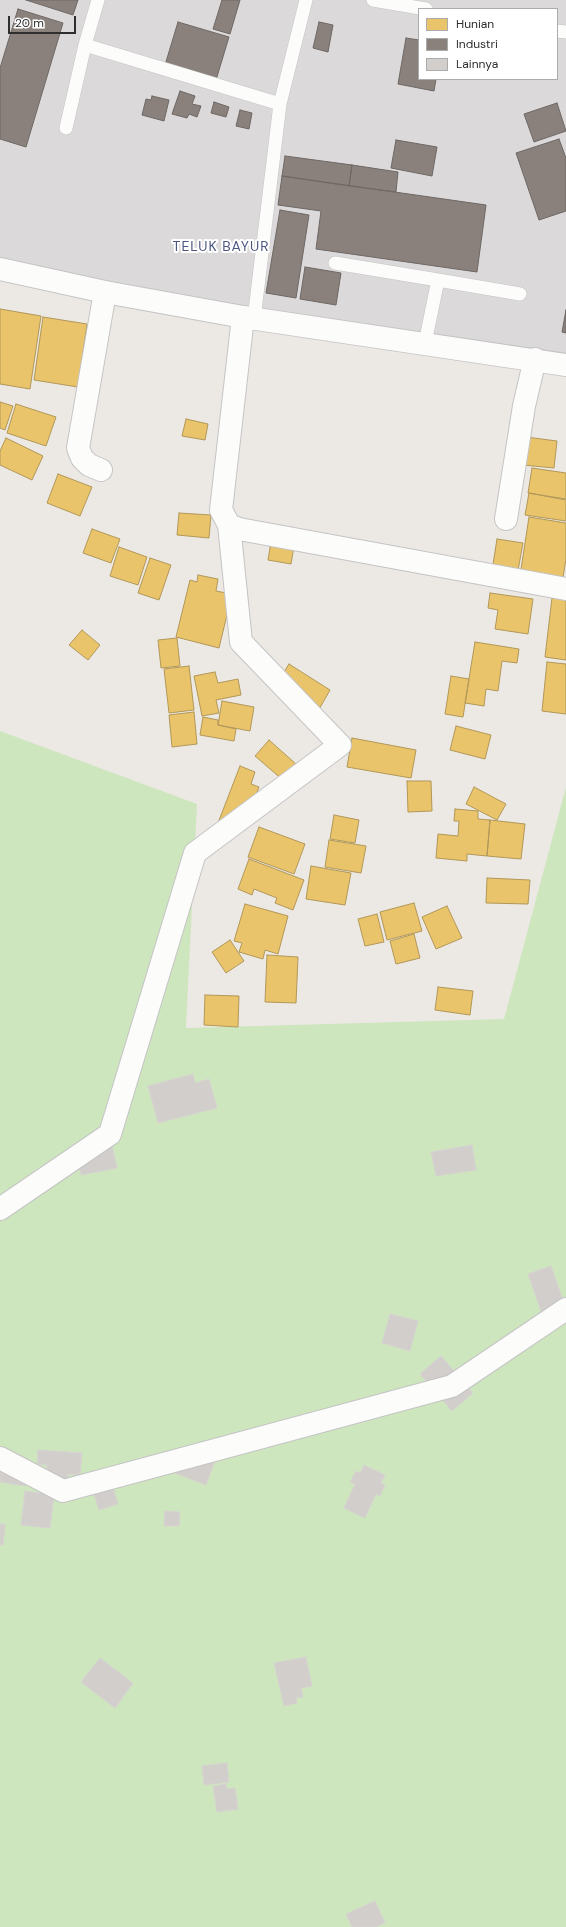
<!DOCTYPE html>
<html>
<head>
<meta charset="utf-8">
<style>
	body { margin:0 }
	#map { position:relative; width:566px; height:1927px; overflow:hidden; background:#ece8e4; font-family:"DM Sans",sans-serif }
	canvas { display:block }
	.legend { position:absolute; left:418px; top:8px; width:140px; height:72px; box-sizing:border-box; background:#fff; border:1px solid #ababab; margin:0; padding:5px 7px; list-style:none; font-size:12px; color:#2e2e2e }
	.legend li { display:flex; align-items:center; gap:8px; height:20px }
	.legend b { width:20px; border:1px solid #ababab }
	.scale { position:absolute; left:8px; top:16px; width:68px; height:18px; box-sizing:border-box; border:2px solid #2e2e2e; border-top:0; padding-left:5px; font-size:12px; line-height:14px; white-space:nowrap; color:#2e2e2e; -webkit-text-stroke:3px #fff; paint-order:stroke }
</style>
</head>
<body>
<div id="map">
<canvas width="566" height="1927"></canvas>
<ul class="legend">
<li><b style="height:11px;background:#e9c46a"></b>Hunian</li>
<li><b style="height:11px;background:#8a817c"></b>Industri</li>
<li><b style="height:11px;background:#d1cecb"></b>Lainnya</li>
</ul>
<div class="scale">20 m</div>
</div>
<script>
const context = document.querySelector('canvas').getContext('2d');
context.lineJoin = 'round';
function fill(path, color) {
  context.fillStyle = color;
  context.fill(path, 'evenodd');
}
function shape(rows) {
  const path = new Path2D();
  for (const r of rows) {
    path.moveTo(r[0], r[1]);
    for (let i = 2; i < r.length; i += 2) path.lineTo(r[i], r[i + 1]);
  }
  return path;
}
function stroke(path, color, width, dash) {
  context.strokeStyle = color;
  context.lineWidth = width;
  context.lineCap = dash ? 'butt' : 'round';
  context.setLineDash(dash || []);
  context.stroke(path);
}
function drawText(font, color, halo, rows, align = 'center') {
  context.font = font + ' "DM Sans",sans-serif';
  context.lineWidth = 4;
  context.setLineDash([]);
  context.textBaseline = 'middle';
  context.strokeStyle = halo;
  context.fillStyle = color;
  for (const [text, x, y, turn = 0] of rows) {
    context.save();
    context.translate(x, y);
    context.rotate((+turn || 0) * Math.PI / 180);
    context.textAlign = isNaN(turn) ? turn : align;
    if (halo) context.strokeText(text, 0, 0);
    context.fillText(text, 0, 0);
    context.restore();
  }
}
const industrial = shape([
	[0,0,566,0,566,368,0,278],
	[419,9,557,9,557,79,419,79]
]);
const green = shape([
	[0,731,197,804,186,1028,504,1019,566,787,566,1927,0,1927]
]);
const homes = shape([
	[0,309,41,316,30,389,0,384,0,309],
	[43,317,87,324,78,387,34,380,43,317],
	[0,402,13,406,5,430,0,428,0,402],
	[16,404,56,417,46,446,7,433,16,404],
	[186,419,208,424,205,440,182,436,186,419],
	[526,437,557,441,554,468,523,465,526,437],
	[6,438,43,456,32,480,0,465,0,451,6,438],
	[532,468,566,473,566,499,528,493,532,468],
	[58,474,92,487,80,516,47,503,58,474],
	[529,493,566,500,566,521,525,515,529,493],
	[179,513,211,515,209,538,177,535,179,513],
	[529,517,566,523,566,559,562,583,520,576,529,517],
	[92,529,120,539,111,563,83,553,92,529],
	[497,539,523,543,517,576,492,571,497,539],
	[271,542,294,546,291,564,268,560,271,542],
	[119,547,147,557,138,585,110,576,119,547],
	[150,558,171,565,159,600,138,593,150,558],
	[198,575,218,579,216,591,232,594,219,648,176,637,190,580,197,582,198,575],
	[490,593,533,599,528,634,495,629,498,610,488,608,490,593],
	[552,598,566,599,566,660,545,657,552,598],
	[82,630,100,645,88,660,69,645,82,630],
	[177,638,180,666,161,668,158,640,177,638],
	[475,642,519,649,517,663,502,661,498,691,486,689,484,706,465,703,475,642],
	[547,662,566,664,566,714,542,711,547,662],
	[289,664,330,690,318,711,276,685,289,664],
	[189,666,194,710,169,713,164,669,189,666],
	[215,672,218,683,238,679,241,695,216,700,219,713,202,716,194,676,215,672],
	[451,676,469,679,463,717,445,714,451,676],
	[222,701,254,707,250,731,218,725,222,701],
	[194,712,197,744,172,747,169,715,194,712],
	[203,717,218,720,218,725,236,729,234,741,200,735,203,717],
	[456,726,491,735,485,759,450,750,456,726],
	[352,738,416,750,411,778,347,767,352,738],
	[269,740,305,772,284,781,255,756,269,740],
	[240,766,255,772,251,784,259,787,254,800,249,799,246,806,218,823,240,766],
	[407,781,431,781,432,811,408,812,407,781],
	[474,787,506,804,497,820,466,804,474,787],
	[455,809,478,811,478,819,490,820,487,856,467,854,467,861,436,858,438,834,458,836,459,821,454,821,455,809],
	[334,815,359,820,355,843,330,839,334,815],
	[490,820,525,824,521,859,487,856,490,820],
	[259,827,305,844,294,874,248,857,259,827],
	[329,840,366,846,361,873,325,867,329,840],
	[249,859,304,880,293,910,275,903,277,898,254,889,252,895,238,889,249,859],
	[311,866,351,873,345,905,306,899,311,866],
	[487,878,530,880,528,904,486,903,487,878],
	[414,903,422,931,387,940,380,912,414,903],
	[245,904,288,916,278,954,265,950,263,959,239,952,242,943,234,941,245,904],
	[447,906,462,938,436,949,422,917,447,906],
	[377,914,384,942,365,946,358,919,377,914],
	[414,934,420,958,396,964,390,941,414,934],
	[230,940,244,961,226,973,212,952,230,940],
	[267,955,298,957,296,1003,265,1002,267,955],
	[438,987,473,991,470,1015,435,1010,438,987],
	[205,995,239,996,238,1027,204,1025,205,995]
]);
const industry = shape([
	[26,0,78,0,73,15,26,0],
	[222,0,240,0,230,34,213,29,222,0],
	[18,9,63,23,26,147,0,139,0,68,18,9],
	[178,22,229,37,216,80,165,65,178,22],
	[319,22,333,25,328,52,313,48,319,22],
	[406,38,419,40,419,79,436,79,434,91,398,84,406,38],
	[180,91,195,96,192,104,201,106,197,117,189,114,187,118,172,114,180,91],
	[152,96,169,100,164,121,142,115,146,99,151,100,152,96],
	[214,102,229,107,226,117,211,113,214,102],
	[557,103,566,131,534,142,524,114,557,103],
	[240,110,252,113,249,129,236,126,240,110],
	[559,139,566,158,566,211,539,220,516,153,559,139],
	[396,140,437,147,432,176,391,168,396,140],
	[285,156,352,165,349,186,282,176,285,156],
	[352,165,398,172,396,192,349,186,352,165],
	[282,176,486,205,477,272,316,249,321,211,278,205,282,176],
	[280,210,309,215,296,298,266,293,280,210],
	[305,267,341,273,336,305,300,299,305,267],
	[566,310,566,333,562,332,566,310]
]);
const building = shape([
	[193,1074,195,1083,209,1079,217,1108,158,1123,148,1086,193,1074],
	[112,1145,117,1168,81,1175,76,1152,112,1145],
	[472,1145,476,1170,436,1176,431,1152,472,1145],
	[551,1266,565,1306,542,1314,528,1274,551,1266],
	[390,1314,418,1321,410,1351,382,1343,390,1314],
	[441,1356,473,1393,452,1411,420,1374,441,1356],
	[38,1450,82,1453,80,1475,68,1474,68,1479,47,1478,47,1465,37,1464,38,1450],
	[0,1456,28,1460,25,1486,0,1482,0,1456],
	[215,1461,206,1485,172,1472,215,1461],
	[364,1465,385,1475,381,1483,385,1485,380,1496,376,1494,365,1518,344,1508,355,1484,350,1482,356,1471,360,1473,364,1465],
	[112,1484,118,1504,99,1510,93,1491,112,1484],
	[25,1491,54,1495,50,1528,21,1525,25,1491],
	[165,1511,180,1512,179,1526,164,1526,165,1511],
	[0,1524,5,1524,3,1545,0,1545,0,1524],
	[306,1657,312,1686,301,1688,303,1697,296,1698,297,1703,284,1706,274,1663,306,1657],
	[100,1658,133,1683,115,1708,81,1682,100,1658],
	[227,1763,229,1782,204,1785,202,1766,227,1763],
	[226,1784,227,1789,235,1788,238,1809,217,1812,213,1786,226,1784],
	[375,1901,385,1923,376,1927,352,1927,346,1914,375,1901]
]);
const service = shape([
	[373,0,426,9],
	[557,31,566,32],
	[85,45,280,104],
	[66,128,85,45,98,0],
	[335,263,438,280],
	[254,319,280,104,306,0],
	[425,343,438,280,520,294]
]);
const minor = shape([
	[243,317,221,510,229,525,239,529,566,589],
	[101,470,89,465,82,458,78,448,105,292],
	[506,519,524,406,535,359],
	[0,1209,110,1134,195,853,340,745,241,642,229,525],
	[0,1458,63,1491,452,1386,566,1309]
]);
const tertiary = shape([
	[0,269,105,292,243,317,566,365]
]);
const quarterNames = [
	["TELUK BAYUR",221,247]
];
fill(industrial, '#dcd9db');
fill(green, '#cee6be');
fill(homes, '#e9c46a');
stroke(homes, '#b19758', 1);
fill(industry, '#8a817c');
stroke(industry, '#6e6865', 1);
fill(building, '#d1cecb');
stroke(building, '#d7d4d0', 1);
stroke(service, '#c5c4c5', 14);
stroke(minor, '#c5c4c5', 24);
stroke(tertiary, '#c5c4c5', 24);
stroke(service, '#fcfcfb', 13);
stroke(minor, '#fcfcfb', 22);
stroke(tertiary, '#fcfcfb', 22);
context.letterSpacing = '1px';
drawText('14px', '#4d5680', '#fff', quarterNames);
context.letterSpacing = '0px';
</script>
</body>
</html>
